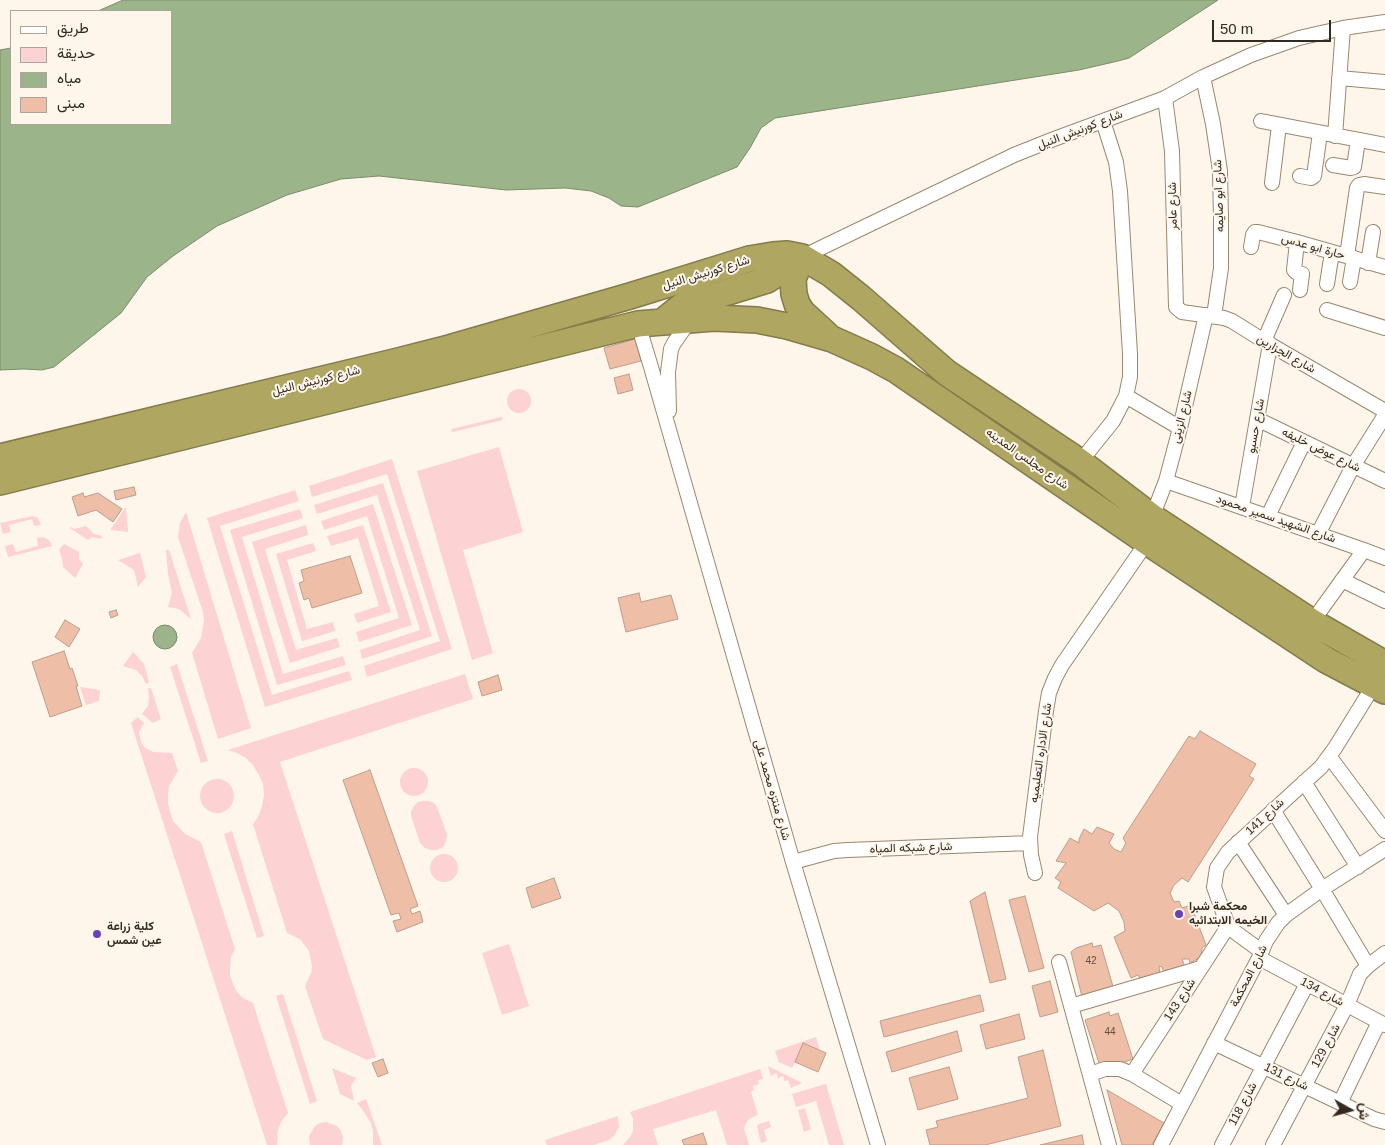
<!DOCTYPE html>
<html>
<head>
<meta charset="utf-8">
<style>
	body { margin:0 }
	#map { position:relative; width:1385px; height:1145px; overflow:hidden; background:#fff6eb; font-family:Arial,Vazirmatn,sans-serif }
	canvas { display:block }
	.legend { position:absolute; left:10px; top:10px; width:162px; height:115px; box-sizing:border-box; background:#fff6eb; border:1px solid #ada49a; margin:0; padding:6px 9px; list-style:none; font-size:15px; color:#322a20 }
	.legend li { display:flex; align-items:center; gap:10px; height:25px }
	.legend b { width:25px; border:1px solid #ada49a }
	.north { position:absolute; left:1325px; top:1085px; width:50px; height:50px; -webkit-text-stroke:4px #fff6eb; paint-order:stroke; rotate:97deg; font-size:14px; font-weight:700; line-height:20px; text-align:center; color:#322a20 }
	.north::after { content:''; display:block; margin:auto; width:18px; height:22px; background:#322a20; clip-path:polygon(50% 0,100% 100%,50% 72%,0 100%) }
	.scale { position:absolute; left:1212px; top:20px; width:119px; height:22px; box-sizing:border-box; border:2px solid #322a20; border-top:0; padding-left:6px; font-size:15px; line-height:18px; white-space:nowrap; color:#322a20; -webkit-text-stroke:4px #fff6eb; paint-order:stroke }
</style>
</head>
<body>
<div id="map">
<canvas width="1385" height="1145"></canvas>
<ul class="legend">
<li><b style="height:6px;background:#fff"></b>طريق</li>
<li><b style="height:14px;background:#fcd2d2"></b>حديقة</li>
<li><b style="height:14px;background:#9cb489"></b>مياه</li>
<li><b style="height:14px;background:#eebea7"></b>مبنى</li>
</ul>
<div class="north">ش</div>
<div class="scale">50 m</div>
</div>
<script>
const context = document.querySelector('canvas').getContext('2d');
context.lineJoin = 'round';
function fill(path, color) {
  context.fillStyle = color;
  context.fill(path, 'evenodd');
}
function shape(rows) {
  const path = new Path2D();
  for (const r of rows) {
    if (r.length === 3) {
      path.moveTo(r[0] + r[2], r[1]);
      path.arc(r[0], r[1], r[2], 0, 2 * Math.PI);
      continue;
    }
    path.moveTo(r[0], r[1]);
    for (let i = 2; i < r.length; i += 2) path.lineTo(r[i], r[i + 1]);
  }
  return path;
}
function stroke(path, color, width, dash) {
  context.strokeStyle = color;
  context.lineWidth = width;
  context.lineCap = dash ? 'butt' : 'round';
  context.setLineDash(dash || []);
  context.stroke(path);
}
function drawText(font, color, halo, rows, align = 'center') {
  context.font = font + ' Arial,Vazirmatn,sans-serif';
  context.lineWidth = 4;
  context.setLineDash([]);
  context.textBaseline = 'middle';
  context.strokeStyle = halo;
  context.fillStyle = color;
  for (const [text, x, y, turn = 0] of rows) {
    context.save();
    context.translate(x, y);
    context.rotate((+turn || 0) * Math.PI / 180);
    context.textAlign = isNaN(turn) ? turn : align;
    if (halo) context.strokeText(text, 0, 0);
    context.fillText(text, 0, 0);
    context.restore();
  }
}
const green = shape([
	[519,401,12],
	[501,417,503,418,502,420,453,432,451,431,452,429],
	[499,447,523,532,463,550,493,653,472,660,417,471],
	[392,459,452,649,367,677,364,666,440,641,387,474,312,497,309,486],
	[383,483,432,636,362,659,360,650,420,630,377,495,317,514,314,505],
	[295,490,299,501,220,526,272,695,349,671,352,680,265,707,207,518],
	[373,504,412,625,359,642,356,632,399,618,367,516,324,530,321,521],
	[126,507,128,532,110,530],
	[300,509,303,518,242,537,283,674,343,656,346,665,277,685,230,530],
	[186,512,251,728,218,739,192,653,201,638,204,621,203,612,178,537,180,523],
	[33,516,38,518,41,525,34,526,32,519,9,525,11,532,3,534,0,523],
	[306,525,308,535,265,549,296,650,337,638,340,647,290,663,252,542],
	[363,525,391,612,357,623,354,614,379,606,358,538,331,546,327,536],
	[86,526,94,534,102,536,101,539,92,537,88,540,70,528,71,527,74,529],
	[43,537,49,540,52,546,8,557,5,546,13,544,16,552,38,546,37,538],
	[313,543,316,551,287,560,307,629,333,622,335,631,302,641,276,554],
	[64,544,79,552,79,559,83,564,75,578,63,567,62,559,59,550],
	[166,550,169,550,191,619,179,609,168,607,172,593,168,574],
	[140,553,146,577,138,587,134,570,118,560],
	[133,652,144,664,149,682,146,684,142,676,136,670,123,666],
	[177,664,208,761,201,763,170,667],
	[465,674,473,699,280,762,376,1057,367,1060,323,1039,305,986,311,973,312,966,309,951,300,939,287,933,253,824,259,815,262,806,264,795,263,784,259,775,253,765,246,758,237,753,228,750],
	[80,687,100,690,99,701,86,705],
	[148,688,151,688,161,719,153,723,142,714,148,706,149,696],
	[138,717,144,723,139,732,141,742,144,747,153,752,172,753,178,771,169,786,168,795,168,804,173,821,185,834,201,842,235,949,231,957,230,966,230,975,233,984,237,992,243,998,253,1003,288,1113,281,1122,278,1131,277,1145,267,1145,131,723],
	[414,782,14],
	[217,796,17],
	[423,801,429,801,434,803,437,807,447,834,446,841,443,847,437,850,431,850,425,848,420,843,411,816,411,811,414,806,418,802],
	[232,831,264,936,257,938,224,834],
	[444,868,14],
	[509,944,529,1006,502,1015,482,953],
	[283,994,317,1101,310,1104,276,996],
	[816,1037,820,1051,795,1062,792,1068,779,1062,775,1051],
	[768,1066,802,1083,791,1088,788,1080,784,1081,784,1077,781,1076,778,1079,777,1074,776,1073,771,1076],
	[332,1068,356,1078,351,1086,354,1101,340,1094],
	[760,1069,763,1079,758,1080,759,1084,753,1086,754,1090,751,1092,758,1115,749,1119,745,1125,744,1128,749,1145,727,1145,716,1110,653,1129,658,1145,623,1145,630,1137,633,1131,633,1118,630,1112],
	[826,1084,844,1145,829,1145,816,1101,796,1107,792,1094],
	[366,1099,382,1145,373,1145,373,1131,371,1123,362,1109,357,1103],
	[805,1108,811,1129,804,1132,798,1110],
	[618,1116,619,1127,614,1136,609,1140,594,1145,547,1145,545,1140],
	[769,1121,771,1127,764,1130,767,1141,761,1143,757,1126,759,1124],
	[326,1122,337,1126,341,1131,343,1137,342,1145,310,1145,309,1136,315,1126,320,1123]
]);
const water = shape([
	[123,0,1218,0,1129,58,1118,61,1079,70,775,118,761,128,750,148,737,167,638,207,621,206,609,198,591,191,565,188,506,190,379,176,341,179,287,195,217,226,173,256,147,277,121,313,54,367,42,370,24,369,0,370,0,50,11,48,11,124,171,124,171,11,98,11,123,0],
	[165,637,12]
]);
const building = shape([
	[635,339,641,361,610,369,604,348,635,339],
	[629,374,633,390,618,394,614,378,629,374],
	[134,487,136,495,116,500,114,491,134,487],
	[83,493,84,497,98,493,122,509,113,522,96,510,78,516,72,497,83,493],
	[350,556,362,593,312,608,309,598,304,600,299,583,304,581,301,570,350,556],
	[639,593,641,602,671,595,678,619,626,632,618,598,639,593],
	[116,610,118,615,111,618,109,612,116,610],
	[65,620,80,629,69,647,55,637,65,620],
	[64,651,70,669,72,668,78,686,76,686,82,706,50,717,32,662,64,651],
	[498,675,502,690,482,696,478,682,498,675],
	[1200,731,1256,764,1249,776,1254,779,1188,882,1182,878,1174,885,1170,893,1174,902,1179,901,1182,908,1191,905,1206,945,1202,948,1201,957,1190,963,1189,959,1182,959,1186,970,1165,975,1162,967,1159,966,1160,977,1141,981,1138,975,1131,978,1114,937,1125,931,1124,922,1119,911,1108,903,1094,911,1058,888,1061,882,1055,878,1066,863,1056,861,1070,838,1079,843,1079,839,1084,829,1092,834,1097,827,1114,834,1109,843,1114,849,1121,852,1126,843,1123,838,1189,736,1195,739,1200,731],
	[370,770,418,906,410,909,412,914,420,911,423,922,397,932,393,921,401,919,399,913,391,915,343,780,370,770],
	[554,878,561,898,532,908,526,888,554,878],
	[985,892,1006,979,990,983,970,901,985,892],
	[1025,896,1044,968,1029,972,1009,900,1025,896],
	[1092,943,1093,947,1101,945,1114,990,1082,997,1071,952,1076,948,1092,943],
	[1050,981,1058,1012,1040,1017,1032,986,1050,981],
	[980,995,984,1011,884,1037,880,1021,980,995],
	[1109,1012,1110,1016,1118,1013,1133,1059,1110,1067,1100,1066,1085,1020,1109,1012],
	[1019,1014,1025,1039,986,1049,980,1025,1019,1014],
	[957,1031,962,1051,892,1072,886,1052,957,1031],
	[803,1043,826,1053,818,1072,795,1062,803,1043],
	[1043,1050,1061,1126,985,1145,930,1145,926,1130,938,1127,936,1121,1028,1098,1018,1057,1043,1050],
	[383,1059,388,1073,378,1077,372,1063,383,1059],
	[949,1067,958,1099,918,1110,909,1078,949,1067],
	[1107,1090,1164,1123,1152,1145,1122,1145,1107,1090],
	[703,1133,707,1145,684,1145,682,1140,703,1133],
	[1082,1135,1084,1145,1040,1145,1082,1135]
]);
const street = shape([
	[1203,77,1213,124,1220,171,1221,218,1221,268,1214,316],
	[1339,78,1385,82],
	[1165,98,1172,151,1176,307,1182,312,1224,318,1232,321,1264,341,1385,411],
	[1261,121,1385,145],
	[1335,136,1343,28],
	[1333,165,1351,168,1354,167,1358,140],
	[1300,176,1311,178,1314,176,1320,133],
	[1272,183,1279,125],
	[1297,242,1294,270,1296,272,1302,274,1300,290],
	[1251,247,1253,235,1255,232,1258,232,1297,242,1385,267],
	[1347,256,1357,188,1359,185,1364,184,1385,187],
	[802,257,1014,155,1054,139,1165,98,1203,77,1251,55,1299,38,1343,28,1385,22],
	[1368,263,1373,232],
	[1350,282,1354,258],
	[1327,284,1332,252],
	[1327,310,1385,328],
	[638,324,651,367,793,862,878,1145],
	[1264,341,1284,295],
	[1126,396,1180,428],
	[669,411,668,372,671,349,674,343,690,320],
	[1257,419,1385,481],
	[1080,462,1113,421,1126,396,1130,377,1130,354,1120,191,1116,162,1103,121],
	[1166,481,1364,550,1385,558],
	[1242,507,1270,344],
	[1268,516,1304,442],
	[1152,517,1166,481,1180,428,1206,315],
	[1318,534,1353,466,1385,415],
	[1342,580,1385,601],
	[1312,622,1364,550],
	[1329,756,1385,831],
	[1304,782,1358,867],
	[1273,810,1322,889,1368,966],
	[1238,842,1286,915],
	[793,862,834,851,848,850,1030,843],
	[1035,873,1031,855,1030,837,1046,711,1049,693,1055,678,1062,665,1147,542],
	[1261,951,1235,932,1227,923,1214,887,1217,868,1228,852,1321,767,1335,748,1374,685],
	[1259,958,1385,1025],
	[1059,962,1109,1145],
	[1071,1006,1201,968],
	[1214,1043,1374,1119,1385,1122],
	[1090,1074,1105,1069,1120,1069,1132,1074,1182,1104],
	[1132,1074,1229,925],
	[1340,1103,1379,1022],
	[1161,1145,1259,958,1266,941,1278,923,1286,915,1322,889,1385,849],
	[1222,1145,1307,984],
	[1273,1145,1347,1005,1360,974,1368,966,1385,953]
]);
const highway = shape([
	[802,257,793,279,794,294,797,304,802,312,827,335],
	[667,318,682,306,767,280,802,257],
	[0,457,394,362,449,348,630,296,749,259,773,255,787,254,802,257,831,274,861,298,947,373,1080,462,1152,517,1312,622,1385,664],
	[0,482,638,324,714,318,757,320,787,326,832,339,872,357,896,370,1147,542,1326,660,1385,691]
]);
const markers = [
	[1179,914,5,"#6941b9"],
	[97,934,5,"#6941b9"]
];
const numberNames = [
	["42",1091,961],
	["44",1110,1032]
];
const streetNames = [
	["شارع كورنيش النيل",1080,130,-21],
	["شارع ابو صايمه",1219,196,-92],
	["شارع عامر",1173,206,-91],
	["حارة ابو عدس",1313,247,16],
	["شارع كورنيش النيل",706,273,-17],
	["شارع الجزارين",1286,354,30],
	["شارع كورنيش النيل",316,381,-14],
	["شارع الزينى",1182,417,-76],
	["شارع حسبو",1256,426,-80],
	["شارع عوض خليفه",1321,450,26],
	["شارع مجلس المدينه",1027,459,35],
	["شارع الشهيد سمير محمود",1276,519,19],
	["شارع الاداره التعليميه",1041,753,-82],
	["شارع منتزه محمد على",772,790,74],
	["شارع 141",1265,817,-43],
	["شارع شبكه المياه",911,848,-2],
	["شارع المحكمة",1249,976,-63],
	["شارع 134",1322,992,28],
	["شارع 143",1180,1000,-57],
	["شارع 129",1326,1046,-62],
	["شارع 131",1286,1077,26],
	["شارع 118",1243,1104,-62]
];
const poiNames = [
	["محكمة شبرا",1189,907],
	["الخيمه الابتدائيه",1189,921],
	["كلية زراعة",107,927],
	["عين شمس",107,941]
];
fill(green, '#fcd2d2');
fill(water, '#9cb489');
stroke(water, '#7c8b6a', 1);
fill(building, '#eebea7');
stroke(building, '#bc9d8e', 1);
stroke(street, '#9a876e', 16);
stroke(highway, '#837b4a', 28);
stroke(street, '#fff', 14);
stroke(highway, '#aea661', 25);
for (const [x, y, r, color] of markers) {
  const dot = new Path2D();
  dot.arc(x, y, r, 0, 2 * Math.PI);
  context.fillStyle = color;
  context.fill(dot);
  stroke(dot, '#fff6eb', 2);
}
drawText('10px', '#614f42', null, numberNames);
drawText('12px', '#322a20', '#fff6eb', streetNames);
drawText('bold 12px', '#322a20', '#fff6eb', poiNames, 'left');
</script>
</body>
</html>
